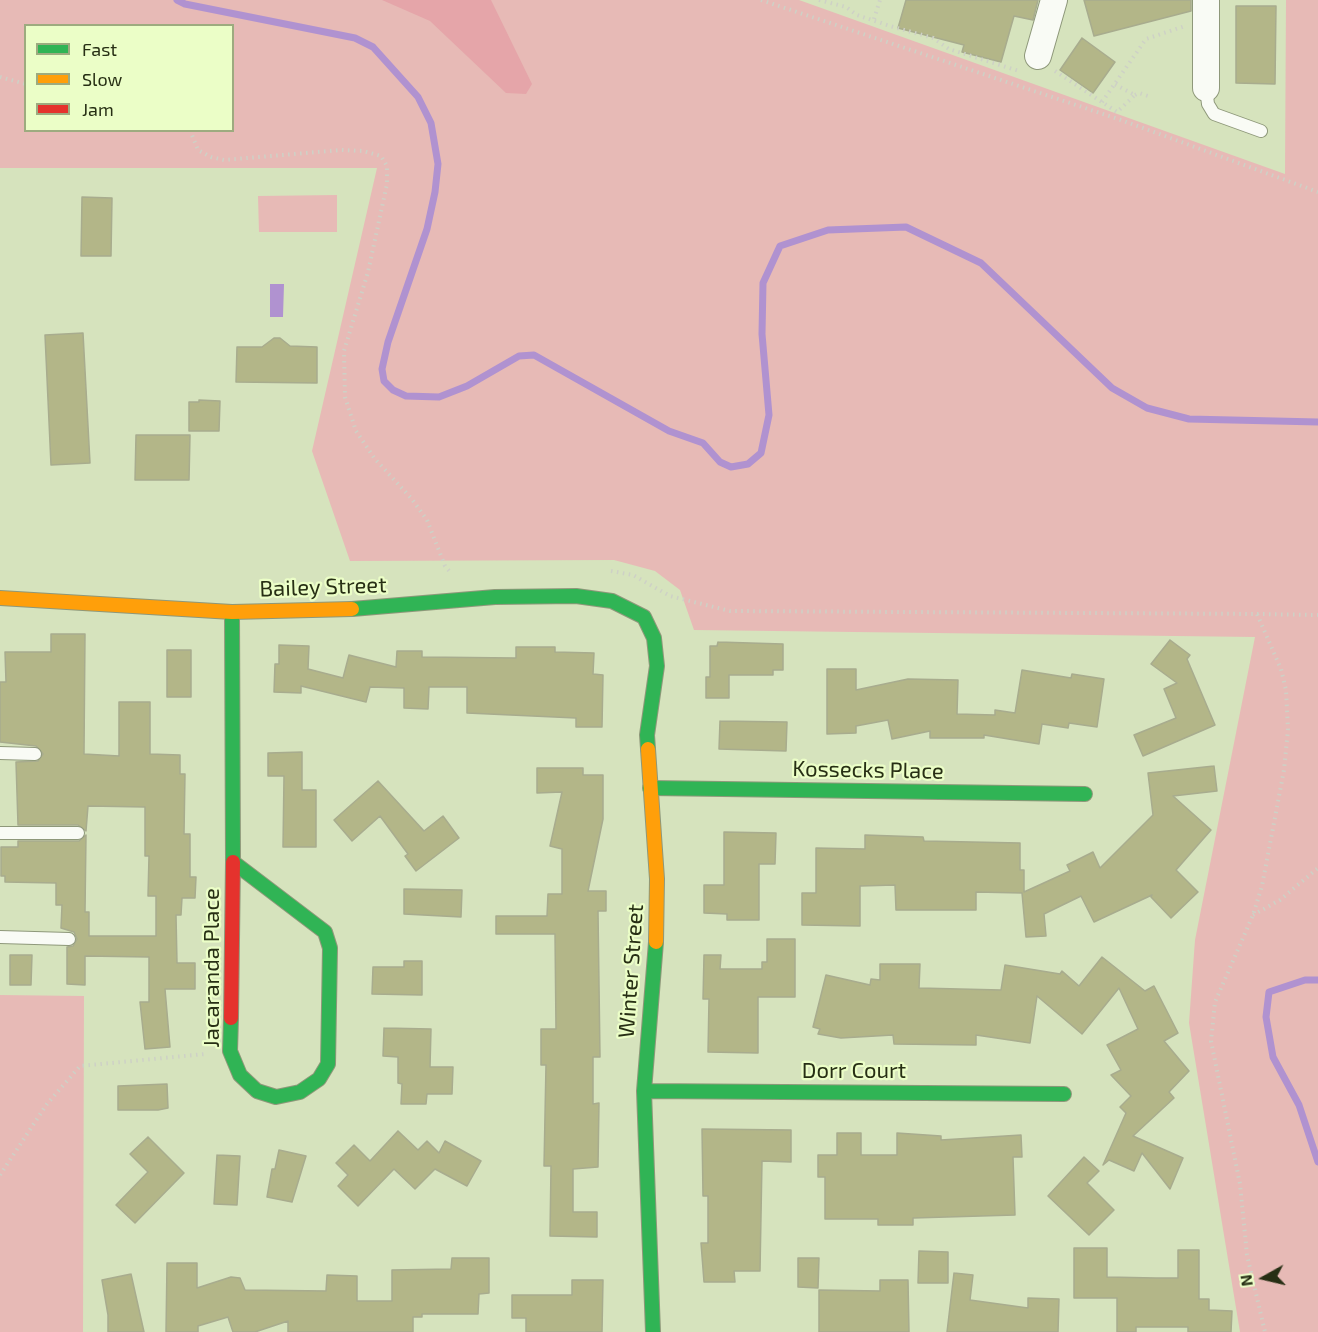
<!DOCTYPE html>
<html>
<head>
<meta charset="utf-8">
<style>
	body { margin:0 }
	#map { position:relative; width:1318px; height:1332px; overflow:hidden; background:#d6e3bd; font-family:"Exo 2",sans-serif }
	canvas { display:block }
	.legend { position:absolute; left:24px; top:24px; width:210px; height:108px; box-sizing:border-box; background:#ebfec7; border:2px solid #9dab7f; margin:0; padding:8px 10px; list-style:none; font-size:18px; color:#272f14 }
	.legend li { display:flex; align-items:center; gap:12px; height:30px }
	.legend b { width:30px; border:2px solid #9dab7f }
	.north { position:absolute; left:1234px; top:1248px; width:60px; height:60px; -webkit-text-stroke:4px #ebfec7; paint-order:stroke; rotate:262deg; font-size:16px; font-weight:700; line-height:24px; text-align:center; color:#272f14 }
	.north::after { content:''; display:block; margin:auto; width:21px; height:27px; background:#272f14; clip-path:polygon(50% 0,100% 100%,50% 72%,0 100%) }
</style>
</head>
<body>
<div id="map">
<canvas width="1318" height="1332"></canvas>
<ul class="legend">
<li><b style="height:8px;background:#30b455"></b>Fast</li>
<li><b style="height:8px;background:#ff9f0a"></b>Slow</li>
<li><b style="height:8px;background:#e5322d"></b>Jam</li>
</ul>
<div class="north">N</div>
</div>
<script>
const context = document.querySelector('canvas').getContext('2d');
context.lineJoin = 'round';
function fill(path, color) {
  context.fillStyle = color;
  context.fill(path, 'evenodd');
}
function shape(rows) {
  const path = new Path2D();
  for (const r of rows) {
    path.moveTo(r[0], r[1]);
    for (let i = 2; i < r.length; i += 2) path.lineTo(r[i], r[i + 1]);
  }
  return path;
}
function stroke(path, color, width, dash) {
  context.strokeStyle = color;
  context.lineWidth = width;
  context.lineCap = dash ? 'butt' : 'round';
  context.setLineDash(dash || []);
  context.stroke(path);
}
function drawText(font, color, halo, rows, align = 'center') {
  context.font = font + ' "Exo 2",sans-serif';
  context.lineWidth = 4.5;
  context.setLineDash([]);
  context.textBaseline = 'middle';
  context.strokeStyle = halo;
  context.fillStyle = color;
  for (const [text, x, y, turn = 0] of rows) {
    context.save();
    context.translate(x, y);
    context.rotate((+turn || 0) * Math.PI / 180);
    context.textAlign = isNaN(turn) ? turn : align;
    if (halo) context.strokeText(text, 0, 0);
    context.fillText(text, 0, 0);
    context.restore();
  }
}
const green = shape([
	[0,0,799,0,1285,174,1286,0,1318,0,1318,1332,1240,1332,1189,1023,1195,940,1255,637,694,630,680,590,655,571,614,560,350,561,312,451,377,168,0,168],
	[26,26,232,26,232,130,26,130],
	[337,195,337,232,259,232,258,196],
	[0,995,84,996,83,1332,0,1332]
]);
const forest = shape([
	[382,0,491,0,532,84,526,94,506,93,430,21]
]);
const water = shape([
	[270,284,284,284,283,317,270,317]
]);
const stream = shape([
	[177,0,185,4,355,38,373,47,418,97,431,123,438,164,435,192,427,229,388,342,382,369,384,381,393,390,406,396,439,397,467,386,519,356,534,355,669,431,703,443,720,462,731,467,748,464,761,453,769,415,762,334,763,283,780,246,828,230,906,227,981,263,1112,388,1147,408,1189,419,1318,422],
	[1318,980,1305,980,1269,992,1266,1017,1273,1057,1299,1105,1318,1162]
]);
const building = shape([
	[906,0,1038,0,1033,20,1014,16,1001,62,962,52,964,45,898,28,906,0],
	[1084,0,1191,0,1191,11,1094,36,1084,0],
	[1236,6,1276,6,1275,84,1236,83,1236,6],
	[1082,38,1115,62,1093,93,1060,70,1082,38],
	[82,197,112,198,111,256,81,256,82,197],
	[83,333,90,463,51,465,45,335,83,333],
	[274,338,280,338,290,346,317,347,317,383,236,382,237,347,262,347,274,338],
	[199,400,220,401,219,431,189,431,189,402,199,402,199,400],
	[136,435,190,435,189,480,135,480,136,435],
	[51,634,85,634,84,754,119,756,119,702,150,702,150,754,180,755,180,774,185,774,184,834,190,834,190,877,196,877,195,898,182,898,181,915,176,915,177,963,195,963,195,989,165,989,170,1047,145,1049,140,1002,149,1002,149,957,85,956,85,985,67,984,67,947,73,946,77,939,74,932,61,928,62,905,56,905,56,883,5,882,5,876,1,876,1,847,18,847,18,841,79,841,86,835,85,912,89,912,89,936,156,936,156,896,148,896,149,856,145,856,145,807,88,806,86,831,78,825,18,825,16,762,38,761,43,754,36,746,0,742,0,682,6,682,5,652,51,652,51,634],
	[1170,640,1190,655,1187,659,1215,725,1143,756,1134,735,1176,718,1164,689,1177,683,1151,664,1170,640],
	[718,642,783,644,783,670,773,670,773,675,729,675,729,698,706,698,706,677,710,677,710,646,717,646,718,642],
	[279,645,309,646,308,669,343,678,349,655,396,667,397,651,422,651,422,657,516,658,516,647,555,647,555,652,594,653,593,674,603,675,602,727,576,727,576,718,467,713,467,687,429,687,428,709,404,708,404,688,370,687,366,702,301,686,301,693,274,692,275,664,279,664,279,645],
	[167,650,191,650,191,697,167,697,167,650],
	[827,669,856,669,856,690,908,679,958,680,957,714,995,715,995,710,1015,713,1022,670,1071,678,1072,674,1104,679,1097,727,1069,723,1068,728,1042,724,1039,744,984,735,984,738,930,738,930,731,892,739,888,720,856,726,856,733,827,734,827,669],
	[720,721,787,722,786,751,719,749,720,721],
	[302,752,302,790,316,790,316,847,283,847,284,776,268,776,268,753,302,752],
	[1214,766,1217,791,1173,796,1211,830,1176,870,1198,892,1171,918,1151,897,1152,895,1094,922,1081,896,1044,914,1046,936,1026,937,1022,893,976,892,976,910,896,910,895,885,860,886,860,926,802,925,802,893,816,893,816,848,865,849,865,835,923,837,924,841,1020,843,1020,870,1024,870,1024,892,1070,871,1067,865,1093,852,1100,868,1153,815,1148,773,1214,766],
	[537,768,583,768,583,775,603,775,603,819,588,891,606,891,606,911,598,911,600,1057,593,1057,593,1104,599,1103,598,1167,573,1169,573,1212,597,1212,597,1237,550,1236,551,1166,544,1166,546,1065,541,1065,541,1029,556,1029,555,934,496,934,496,916,547,916,548,894,562,894,562,849,550,846,562,792,537,793,537,768],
	[378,781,424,831,443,816,459,838,416,871,405,856,408,854,380,816,352,841,334,820,378,781],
	[724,832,776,833,775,864,759,864,759,920,727,920,727,914,704,913,704,885,724,885,724,832],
	[404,889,462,890,461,917,404,914,404,889],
	[767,939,795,939,795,997,758,997,758,1053,708,1052,709,999,703,999,704,955,721,955,720,969,762,969,762,962,767,962,767,939],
	[10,955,32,955,31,985,10,985,10,955],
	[1102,957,1145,991,1154,986,1178,1033,1164,1041,1189,1071,1169,1092,1174,1098,1133,1136,1183,1158,1170,1189,1142,1153,1134,1171,1109,1160,1103,1165,1126,1113,1120,1107,1131,1096,1111,1075,1121,1070,1107,1045,1138,1029,1119,988,1082,1034,1037,996,1030,1043,976,1035,976,1045,894,1044,893,1035,841,1038,818,1034,820,1029,813,1027,826,975,870,985,871,979,880,980,880,964,920,964,919,988,1001,990,1005,965,1060,974,1062,971,1079,986,1102,957],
	[404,961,422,961,422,995,372,994,373,967,404,967,404,961],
	[384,1028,431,1029,430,1067,453,1067,452,1094,427,1094,426,1104,401,1104,402,1084,398,1083,398,1057,383,1056,384,1028],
	[167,1084,168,1108,158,1110,118,1110,118,1086,167,1084],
	[702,1129,791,1130,791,1162,762,1161,760,1271,734,1271,735,1282,704,1282,701,1243,708,1243,708,1196,703,1196,702,1129],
	[398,1131,418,1150,427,1141,439,1153,445,1141,481,1161,467,1186,435,1169,415,1189,394,1169,358,1206,338,1186,348,1175,336,1163,354,1145,370,1161,398,1131],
	[837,1133,861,1133,861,1155,897,1155,897,1133,941,1136,941,1140,1021,1135,1022,1157,1013,1157,1015,1215,913,1218,913,1225,878,1225,878,1219,825,1219,825,1177,818,1177,818,1155,837,1155,837,1133],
	[148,1137,184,1173,135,1223,116,1205,148,1172,130,1154,148,1137],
	[279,1150,306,1156,292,1202,267,1197,272,1169,275,1169,279,1150],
	[217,1155,240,1156,237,1205,214,1204,217,1155],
	[1084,1157,1099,1171,1087,1183,1114,1210,1089,1235,1048,1196,1084,1157],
	[1074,1248,1107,1248,1107,1277,1156,1278,1178,1278,1178,1250,1199,1250,1199,1299,1209,1299,1209,1310,1232,1311,1231,1332,1188,1332,1188,1327,1136,1327,1136,1332,1117,1332,1117,1298,1074,1298,1074,1248],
	[919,1251,948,1252,948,1283,918,1283,919,1251],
	[452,1258,489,1258,489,1293,479,1294,478,1314,422,1314,422,1317,413,1317,413,1332,288,1332,288,1321,255,1332,233,1332,228,1317,198,1326,198,1332,166,1332,167,1263,197,1263,197,1288,231,1277,240,1278,245,1290,326,1291,327,1275,357,1276,357,1301,392,1301,392,1270,451,1269,452,1258],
	[798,1258,819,1258,818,1288,798,1287,798,1258],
	[954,1273,973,1275,970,1300,1028,1308,1028,1298,1059,1299,1058,1332,947,1332,954,1273],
	[131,1274,144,1332,108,1332,108,1315,102,1280,131,1274],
	[572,1280,603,1280,602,1332,526,1332,526,1318,512,1318,512,1295,572,1295,572,1280],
	[880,1280,908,1280,909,1332,819,1332,819,1290,880,1291,880,1280]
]);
const path = shape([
	[761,0,1121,120,1318,192],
	[819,0,846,7,857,15,890,26,933,38,949,49,1019,71],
	[874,19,880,0],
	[1055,71,1117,112,1135,95,1114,84],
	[0,77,26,84],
	[1135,95,1139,93,1148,96],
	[1102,102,1146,39,1185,26],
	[190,130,198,150,211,157,224,160,341,150,363,151,381,156,387,166,387,184,368,272,344,351,345,397,356,431,375,459,411,498,427,520,445,566,451,573],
	[611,571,633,575,670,596,730,611,1257,614,1281,669,1286,690,1288,730,1284,770,1262,886,1253,915,1215,1002,1211,1041,1240,1184,1247,1255,1265,1332],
	[1257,614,1318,615],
	[1253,915,1280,900,1318,868],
	[0,1175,47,1104,80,1066,205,1054]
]);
const lane = shape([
	[1206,88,1208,104,1214,114,1261,131],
	[0,753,35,754],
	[0,833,78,833],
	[0,937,69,939]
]);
const street = shape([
	[1206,0,1206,88],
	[1038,56,1054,0]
]);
const fast = shape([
	[352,609,495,597,576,596,612,601,644,617,654,638,657,666,647,735,648,749],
	[650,788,1085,794],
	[231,1018,230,1051,240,1075,257,1091,276,1097,300,1092,319,1079,328,1064,330,948,325,932,233,862,232,612],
	[644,1091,1064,1094],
	[653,1332,644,1091,656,942]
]);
const slow = shape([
	[0,598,232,612,352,609],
	[648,749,657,879,656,942]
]);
const jam = shape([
	[231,1018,233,862]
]);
const streetNames = [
	["Bailey Street",323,587,-2],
	["Kossecks Place",868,770,1],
	["Jacaranda Place",212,968,-90],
	["Winter Street",631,971,-86],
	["Dorr Court",854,1071]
];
fill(green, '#e7bab6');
fill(forest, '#e5a5a9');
fill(water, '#b092d0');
stroke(stream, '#b092d0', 7);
fill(building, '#b3b688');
stroke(building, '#a8ac8e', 1.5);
stroke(lane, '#8e987a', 14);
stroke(street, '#8e987a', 28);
stroke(fast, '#8e987a', 16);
stroke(slow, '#8e987a', 16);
stroke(jam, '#8e987a', 16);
stroke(path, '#ced1c6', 4, [1.5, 4.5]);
stroke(lane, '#f9fbf5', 12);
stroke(street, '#f9fbf5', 26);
stroke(fast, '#30b455', 14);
stroke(slow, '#ff9f0a', 14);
stroke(jam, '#e5322d', 14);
drawText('22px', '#272f14', '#ebfec7', streetNames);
</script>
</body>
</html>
